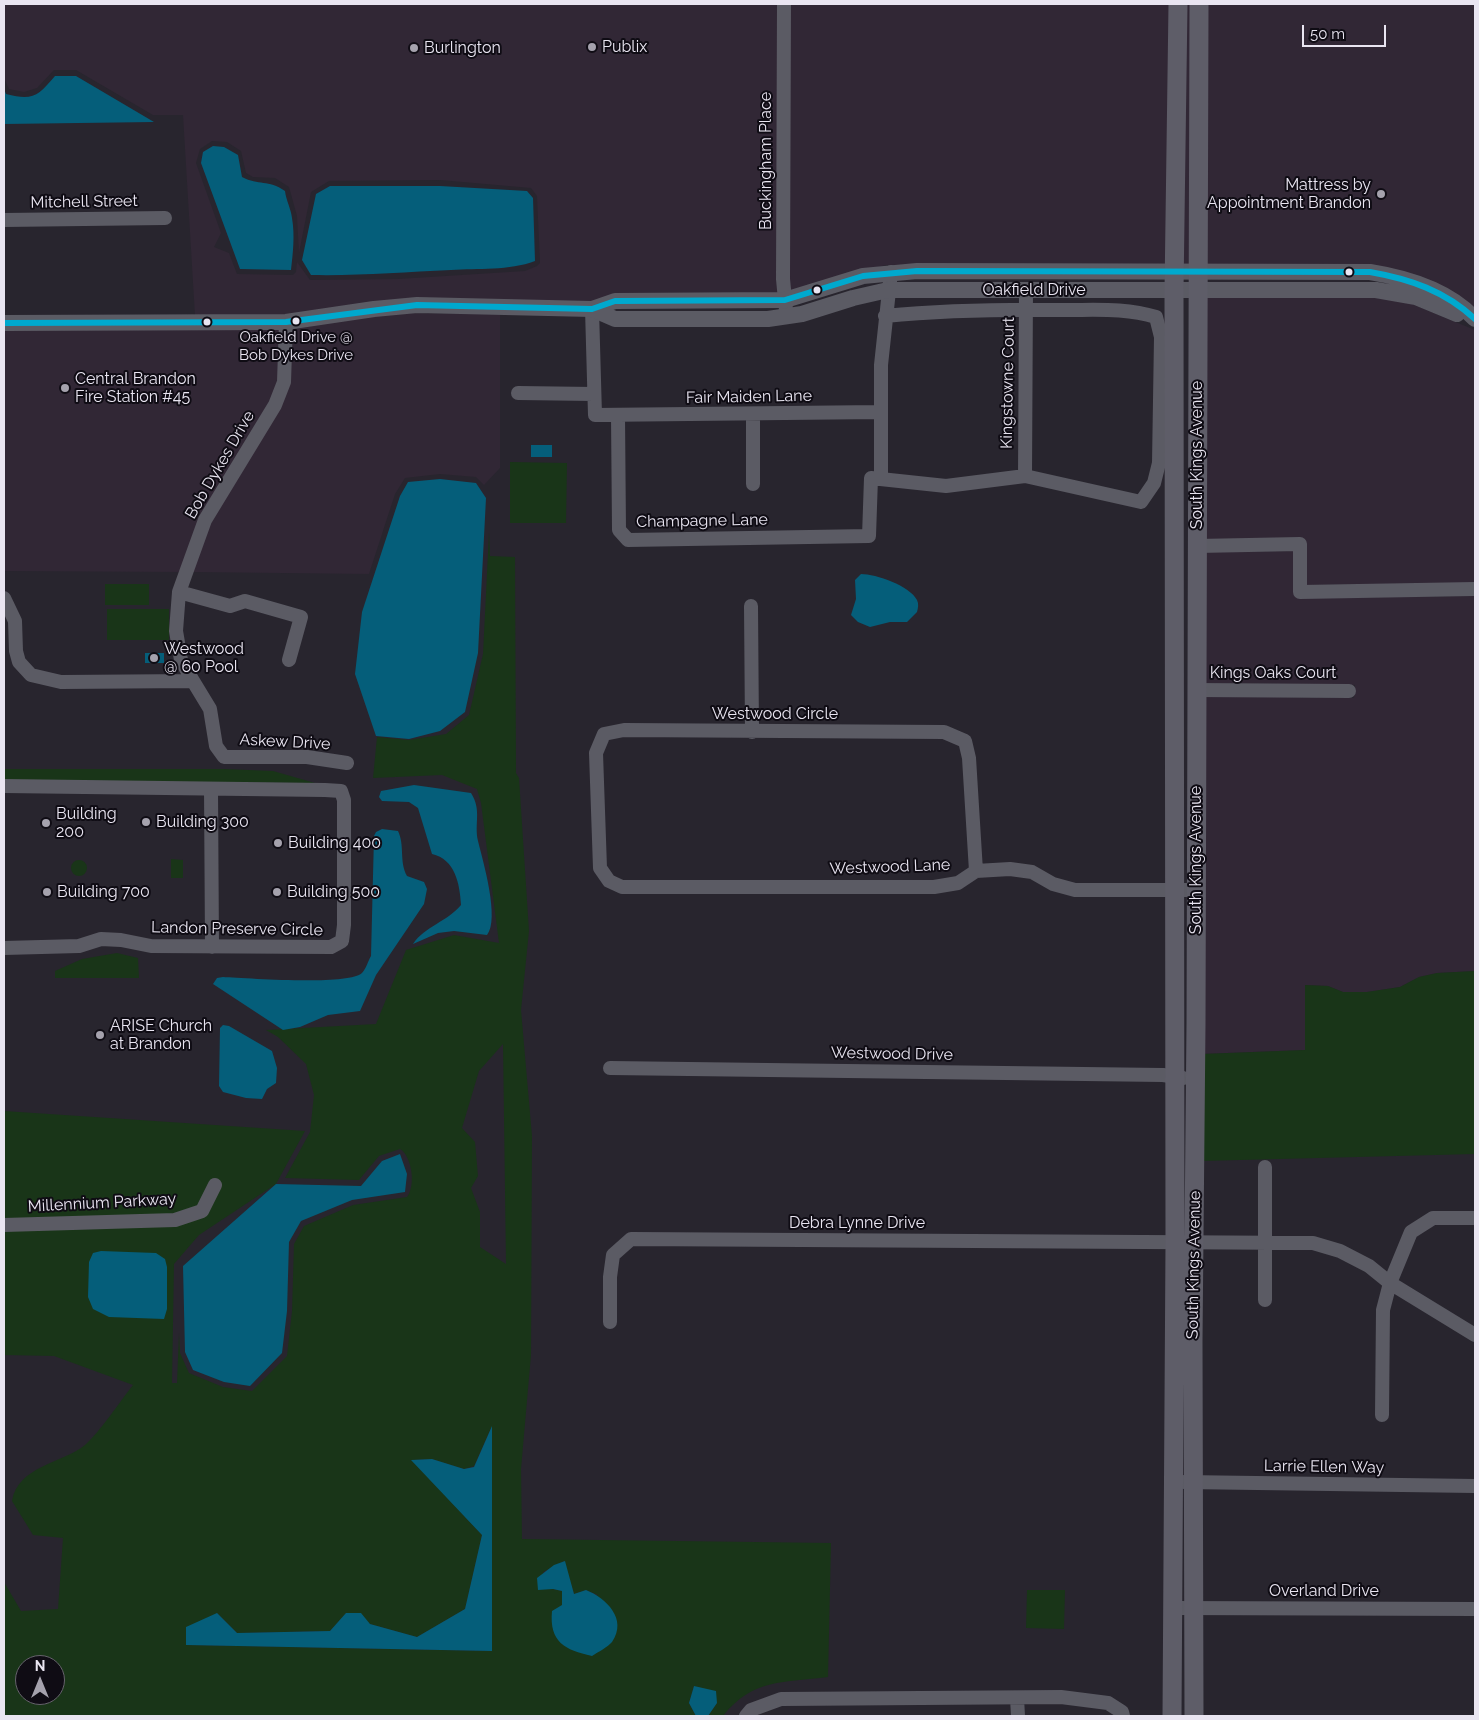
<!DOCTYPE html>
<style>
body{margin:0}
#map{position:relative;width:1479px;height:1720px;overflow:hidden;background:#28252e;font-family:Raleway,sans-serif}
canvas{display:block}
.frame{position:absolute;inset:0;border:5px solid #e9e5f1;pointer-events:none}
.north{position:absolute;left:15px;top:1655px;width:50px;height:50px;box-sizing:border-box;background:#0f0c14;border:1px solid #66636c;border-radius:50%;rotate:0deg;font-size:14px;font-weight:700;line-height:20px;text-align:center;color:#e9e5f1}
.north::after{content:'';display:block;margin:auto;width:18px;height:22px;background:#a5a2ad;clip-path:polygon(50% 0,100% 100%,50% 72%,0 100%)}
.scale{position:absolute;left:1302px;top:25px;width:84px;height:22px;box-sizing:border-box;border:2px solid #e9e5f1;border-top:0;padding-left:6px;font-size:15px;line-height:18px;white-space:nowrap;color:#e9e5f1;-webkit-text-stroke:4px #0f0c14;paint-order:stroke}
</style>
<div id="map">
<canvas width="1479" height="1720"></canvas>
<div class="frame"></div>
<div class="north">N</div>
<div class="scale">50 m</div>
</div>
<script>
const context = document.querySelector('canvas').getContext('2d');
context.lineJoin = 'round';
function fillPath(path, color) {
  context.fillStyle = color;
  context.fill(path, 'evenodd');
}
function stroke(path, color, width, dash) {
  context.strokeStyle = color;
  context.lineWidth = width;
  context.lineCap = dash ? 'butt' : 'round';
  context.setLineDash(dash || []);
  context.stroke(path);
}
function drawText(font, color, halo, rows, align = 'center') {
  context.font = font + ' Raleway,sans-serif';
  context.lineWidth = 4;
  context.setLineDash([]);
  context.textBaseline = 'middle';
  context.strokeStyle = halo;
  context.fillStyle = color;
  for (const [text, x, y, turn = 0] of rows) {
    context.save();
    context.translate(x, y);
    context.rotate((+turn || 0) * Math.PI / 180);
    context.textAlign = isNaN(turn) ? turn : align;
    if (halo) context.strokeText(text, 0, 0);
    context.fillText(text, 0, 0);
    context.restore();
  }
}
fillPath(new Path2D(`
 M 4,4 L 779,4 L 778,294 L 286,315 L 195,316 L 183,115 L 153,115 L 76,70 L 54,70 L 37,88 L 24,92 L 9,89 L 4,78 ZM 212,141 L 227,142 L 241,151 L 246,173 L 253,177 L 275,178 L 289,187 L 297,216 L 299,253 L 311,192 L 329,181 L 440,180 L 531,188 L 537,196 L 540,263 L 537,266 L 525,271 L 398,279 L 310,280 L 297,262 L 296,272 L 293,275 L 237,274 L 229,253 L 214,247 L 221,233 L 196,163 L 200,149 Z
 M 790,4 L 1172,4 L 1169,264 L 886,265 L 790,292 Z
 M 1183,4 L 1193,4 L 1192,264 L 1180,264 Z
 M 1204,4 L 1475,4 L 1475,310 L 1432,283 L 1204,264 Z
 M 1204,297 L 1376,297 L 1402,300 L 1475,330 L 1475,583 L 1306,585 L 1306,545 L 1202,539 Z
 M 395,313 L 500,314 L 500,468 L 484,485 L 476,477 L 440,474 L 405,478 L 395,494 L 369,574 L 192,572 L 210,523 L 280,408 L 290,383 L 292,328 Z
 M 280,328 L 279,380 L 270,402 L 180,572 L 4,571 L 4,329 Z
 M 1294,551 L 1300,598 L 1475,596 L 1475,971 L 1437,973 L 1419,977 L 1400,987 L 1367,992 L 1343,992 L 1328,986 L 1305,985 L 1305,1050 L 1202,1054 L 1202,696 L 1354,698 L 1355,685 L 1202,683 L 1203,552 Z`), '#312735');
fillPath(new Path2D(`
 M 510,462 L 567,463 L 566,523 L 510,523 Z
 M 489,533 L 490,556 L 515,557 L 516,773 L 519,778 L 529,931 L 521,1010 L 532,1136 L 531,1355 L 521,1469 L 522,1539 L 831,1543 L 828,1677 C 784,1683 753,1678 723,1716 L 708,1716 L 717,1703 L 694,1686 L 689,1703 L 696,1716 L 4,1716 L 4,1582 L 21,1611 L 58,1609 L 63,1538 L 33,1535 L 12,1501 C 18,1466 61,1464 85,1445 C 99,1433 121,1400 133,1385 L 54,1356 L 4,1355 L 4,1111 L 305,1131 L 276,1184 L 199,1235 L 174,1264 L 172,1383 L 177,1383 L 179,1333 L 180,1353 L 189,1373 L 223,1387 L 252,1391 L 287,1356 L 292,1311 L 294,1244 L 304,1226 L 353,1205 L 407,1197 C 416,1186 412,1156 400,1149 L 379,1156 L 359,1180 L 285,1178 L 310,1132 L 314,1095 L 306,1064 L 278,1037 L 266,1030 L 376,1024 L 406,950 L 454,935 L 499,943 L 481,803 L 477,789 L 442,775 L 373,778 L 377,737 L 409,740 L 446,734 L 469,715 L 483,654 ZM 503,1044 L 506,1264 L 480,1247 L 480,1212 L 471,1188 L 478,1176 L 475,1142 L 462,1128 L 479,1071 ZM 491,1428 L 491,1651 L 186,1645 L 217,1613 L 237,1633 L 330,1631 L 346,1613 L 370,1624 L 417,1637 L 465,1609 L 482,1535 L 412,1460 L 432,1459 L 464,1469 L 474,1466 ZM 564,1561 L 574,1594 L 586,1590 L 598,1595 L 562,1605 L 562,1591 L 553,1589 L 543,1572 ZM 25,1665 L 55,1665 L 55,1695 L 25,1695 Z
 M 105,584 L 149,584 L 149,605 L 105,605 Z
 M 107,609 L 169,609 L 169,640 L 107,640 Z
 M 4,769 L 224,769 L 273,771 L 315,783 L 4,781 Z
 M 171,859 L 183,860 L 183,878 L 171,878 Z
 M71 868a8 8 0 1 1 16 0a8 8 0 1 1-16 0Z
 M 117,953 L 138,958 L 139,978 L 55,978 L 55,971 L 82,959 Z
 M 1475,971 L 1475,1154 L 1201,1161 L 1202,1054 L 1305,1050 L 1305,985 L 1328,986 L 1343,992 L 1367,992 L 1400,987 L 1419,977 L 1437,973 Z
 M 1027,1590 L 1065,1590 L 1064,1629 L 1026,1628 Z`), '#193518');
fillPath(new Path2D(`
 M 55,76 L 76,76 L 154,122 L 4,124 L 4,89 L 6,94 C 33,101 38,96 55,76 Z
 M 213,146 L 224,147 L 238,155 L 242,177 C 259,186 268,179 285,191 C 286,200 291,209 292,218 C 295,235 293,253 291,270 L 240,269 L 201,163 L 203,152 Z
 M 330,186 L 440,186 L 527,191 L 533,198 L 535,261 C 509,271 478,268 451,270 C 404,272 358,276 311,275 L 302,260 L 316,194 Z
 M 531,445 L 552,445 L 552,457 L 531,457 Z
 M 440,479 L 476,483 L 486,498 L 478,653 L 465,712 L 440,731 L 409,739 L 376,736 L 355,674 L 362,612 L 400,496 L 408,482 Z
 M 861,574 C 876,574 910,586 917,600 C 919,604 918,608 917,612 L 907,622 L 890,622 L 870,627 L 858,622 L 851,615 L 856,599 L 855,580 Z
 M 145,653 L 164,653 L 164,663 L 145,663 Z
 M 414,785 L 471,793 C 482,810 474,823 478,841 C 483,861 500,919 487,935 L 454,931 L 438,933 L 413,944 C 425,926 447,922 461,905 C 460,884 455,859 432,854 L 418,808 L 409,802 L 382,801 L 379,797 L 381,791 Z
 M 382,829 L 398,831 C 405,845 399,862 407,876 L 424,882 L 427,889 L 424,904 L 376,975 L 360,1011 L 328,1015 L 300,1027 L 283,1030 L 213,984 L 217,978 L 223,977 C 246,978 348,986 362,973 C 366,969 368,961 371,956 L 374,836 L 376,832 Z
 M 223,1025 L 229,1026 L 272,1051 L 277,1068 L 276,1083 L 267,1089 L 262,1099 L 246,1098 L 223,1092 L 219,1086 L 220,1028 Z
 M 400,1154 L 407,1174 L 405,1192 L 352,1200 L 301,1221 L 289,1242 L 287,1311 L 282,1353 L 250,1386 L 224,1382 L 193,1370 L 185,1352 L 183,1266 L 276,1184 L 361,1186 L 382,1161 Z
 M 101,1251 L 156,1253 L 165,1259 L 167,1267 L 167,1309 L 164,1319 L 109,1317 L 93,1309 L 88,1297 L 89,1262 L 93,1253 Z
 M 492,1426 L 492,1651 L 186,1645 L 186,1627 L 217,1613 L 237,1633 L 330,1631 L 346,1613 L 361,1613 L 370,1624 L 417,1637 L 465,1609 L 482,1535 L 411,1460 L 432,1459 L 464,1469 L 474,1467 Z
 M 565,1561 L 574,1594 L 586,1590 C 606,1598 628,1619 612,1642 C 608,1647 598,1652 592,1656 C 565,1650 549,1642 552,1611 L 562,1605 L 562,1591 L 553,1589 L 538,1590 L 537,1578 L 554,1565 Z
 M 694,1686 L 716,1691 L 717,1703 L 708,1716 L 696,1716 L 689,1703 Z`), '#055e7a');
stroke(new Path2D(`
 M 784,4 L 783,279 L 786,310
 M 4,220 L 165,218
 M 592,309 L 595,415 L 880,412
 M 518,393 L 594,394
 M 753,415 L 753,484
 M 618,416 L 619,530 L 628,540 L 869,536 L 871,478 L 946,486 L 1025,476 L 1141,502 L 1154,483 L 1159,463 L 1161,337 L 1156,317 C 1127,308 1098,310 1068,310 C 1007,309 946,310 885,316
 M 1025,476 L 1026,290
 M 881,479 L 881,365 L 891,272
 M 1197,546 L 1300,544 L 1300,592 L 1475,589
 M 179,592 L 230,606 L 245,601 L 301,617 L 289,660
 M 4,598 L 15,621 L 16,651 L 19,662 L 31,675 L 61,682 L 193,681 L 210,709 L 216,746 L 224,757 L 307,757 L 347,763
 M 751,606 L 752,732
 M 193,681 L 181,660 L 176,631 L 179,592 L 205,520 L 275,405 L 284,382 L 286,322
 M 1196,690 L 1349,691
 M 4,786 L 325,790 L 341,791 L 344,800 L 344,925 L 342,941 L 331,947 L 151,946 L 121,940 L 101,939 L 79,946 L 4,948
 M 211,789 L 212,947
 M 976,871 L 969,758 L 965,741 L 944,732 L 624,730 L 604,734 L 596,753 L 600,868 L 609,881 L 622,887 L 934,887 L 958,883 L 976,871 L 1010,869 L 1032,872 L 1053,884 L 1075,890 L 1196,890
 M 610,1068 L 1163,1075 L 1183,1078
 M 1265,1167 L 1265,1300
 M 4,1225 L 175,1220 L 202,1211 L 215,1185
 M 610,1322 L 610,1277 L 613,1255 L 631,1239 L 1313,1243 L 1340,1251 L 1369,1266 L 1390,1283 L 1475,1335
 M 1382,1415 L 1383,1310 L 1390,1283 L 1411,1232 L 1433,1218 L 1475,1218
 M 1184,1482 L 1475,1486
 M 1172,1608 L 1475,1609
 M 1017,1698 L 1018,1716
 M 746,1716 L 751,1710 L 781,1699 L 1061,1697 L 1108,1703 L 1122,1712 L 1123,1716`), '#5b5b64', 14);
stroke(new Path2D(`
 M 592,309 L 615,319 L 768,319 L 802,314 L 853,298 L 888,290 L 1376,290 L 1416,297 L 1457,314
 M 4,323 L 286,322 L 374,309 L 417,305 L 592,309 L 615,301 L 785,300 L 863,276 L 917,271 L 1370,272 C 1408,278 1449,291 1475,319`), '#5b5b64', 16);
stroke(new Path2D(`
 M 1172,1716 L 1175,1243 L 1174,291 L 1178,4
 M 1194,1716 L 1193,1341 L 1196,1024 L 1199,4`), '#5e5d68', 19);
stroke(new Path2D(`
 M 4,323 L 286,322 L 417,305 L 592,309 L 615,301 L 785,300 L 863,276 L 917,271 L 1370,272 C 1410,279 1445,291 1475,319`), '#00a9ce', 6);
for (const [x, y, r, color] of [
 [592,47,5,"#a5a2ad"],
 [414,48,5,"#a5a2ad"],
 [1381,194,5,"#a5a2ad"],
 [1349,272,4.5,"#e9e5f1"],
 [817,290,4.5,"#e9e5f1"],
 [296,321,4.5,"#e9e5f1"],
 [207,322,4.5,"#e9e5f1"],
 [65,388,5,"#a5a2ad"],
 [154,658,5,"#a5a2ad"],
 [146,822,5,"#a5a2ad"],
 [46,823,5,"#a5a2ad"],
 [278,843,5,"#a5a2ad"],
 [47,892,5,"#a5a2ad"],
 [277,892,5,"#a5a2ad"],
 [100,1035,5,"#a5a2ad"]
]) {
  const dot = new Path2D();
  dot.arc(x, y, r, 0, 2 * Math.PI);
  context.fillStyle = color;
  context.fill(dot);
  stroke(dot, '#0f0c14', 2);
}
drawText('15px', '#e9e5f1', '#0f0c14', [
 ["Oakfield Drive @",296,337],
 ["Bob Dykes Drive",296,355]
]);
drawText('16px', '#e9e5f1', '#0f0c14', [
 ["Publix",602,47],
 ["Burlington",424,48],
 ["Mattress by",1371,185,"right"],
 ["Appointment Brandon",1371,203,"right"],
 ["Central Brandon",75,379],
 ["Fire Station #45",75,397],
 ["Westwood",164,649],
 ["@ 60 Pool",164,667],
 ["Building",56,814],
 ["200",56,832],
 ["Building 300",156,822],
 ["Building 400",288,843],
 ["Building 700",57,892],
 ["Building 500",287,892],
 ["ARISE Church",110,1026],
 ["at Brandon",110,1044]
], 'left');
drawText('16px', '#e9e5f1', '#0f0c14', [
 ["Buckingham Place",766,161,-90],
 ["Mitchell Street",84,202,-1],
 ["Oakfield Drive",1034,290],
 ["Kingstowne Court",1008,383,-89],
 ["Fair Maiden Lane",749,397,-1],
 ["South Kings Avenue",1197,455,-90],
 ["Bob Dykes Drive",220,465,-60],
 ["Champagne Lane",702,521,-1],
 ["Kings Oaks Court",1273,673],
 ["Westwood Circle",775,714],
 ["Askew Drive",285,742,3],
 ["South Kings Avenue",1196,860,-90],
 ["Westwood Lane",890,867,-2],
 ["Landon Preserve Circle",237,929,1],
 ["Westwood Drive",892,1054,1],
 ["Millennium Parkway",102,1203,-3],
 ["Debra Lynne Drive",857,1223],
 ["South Kings Avenue",1194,1265,-89],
 ["Larrie Ellen Way",1324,1467,1],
 ["Overland Drive",1324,1591]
]);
</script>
